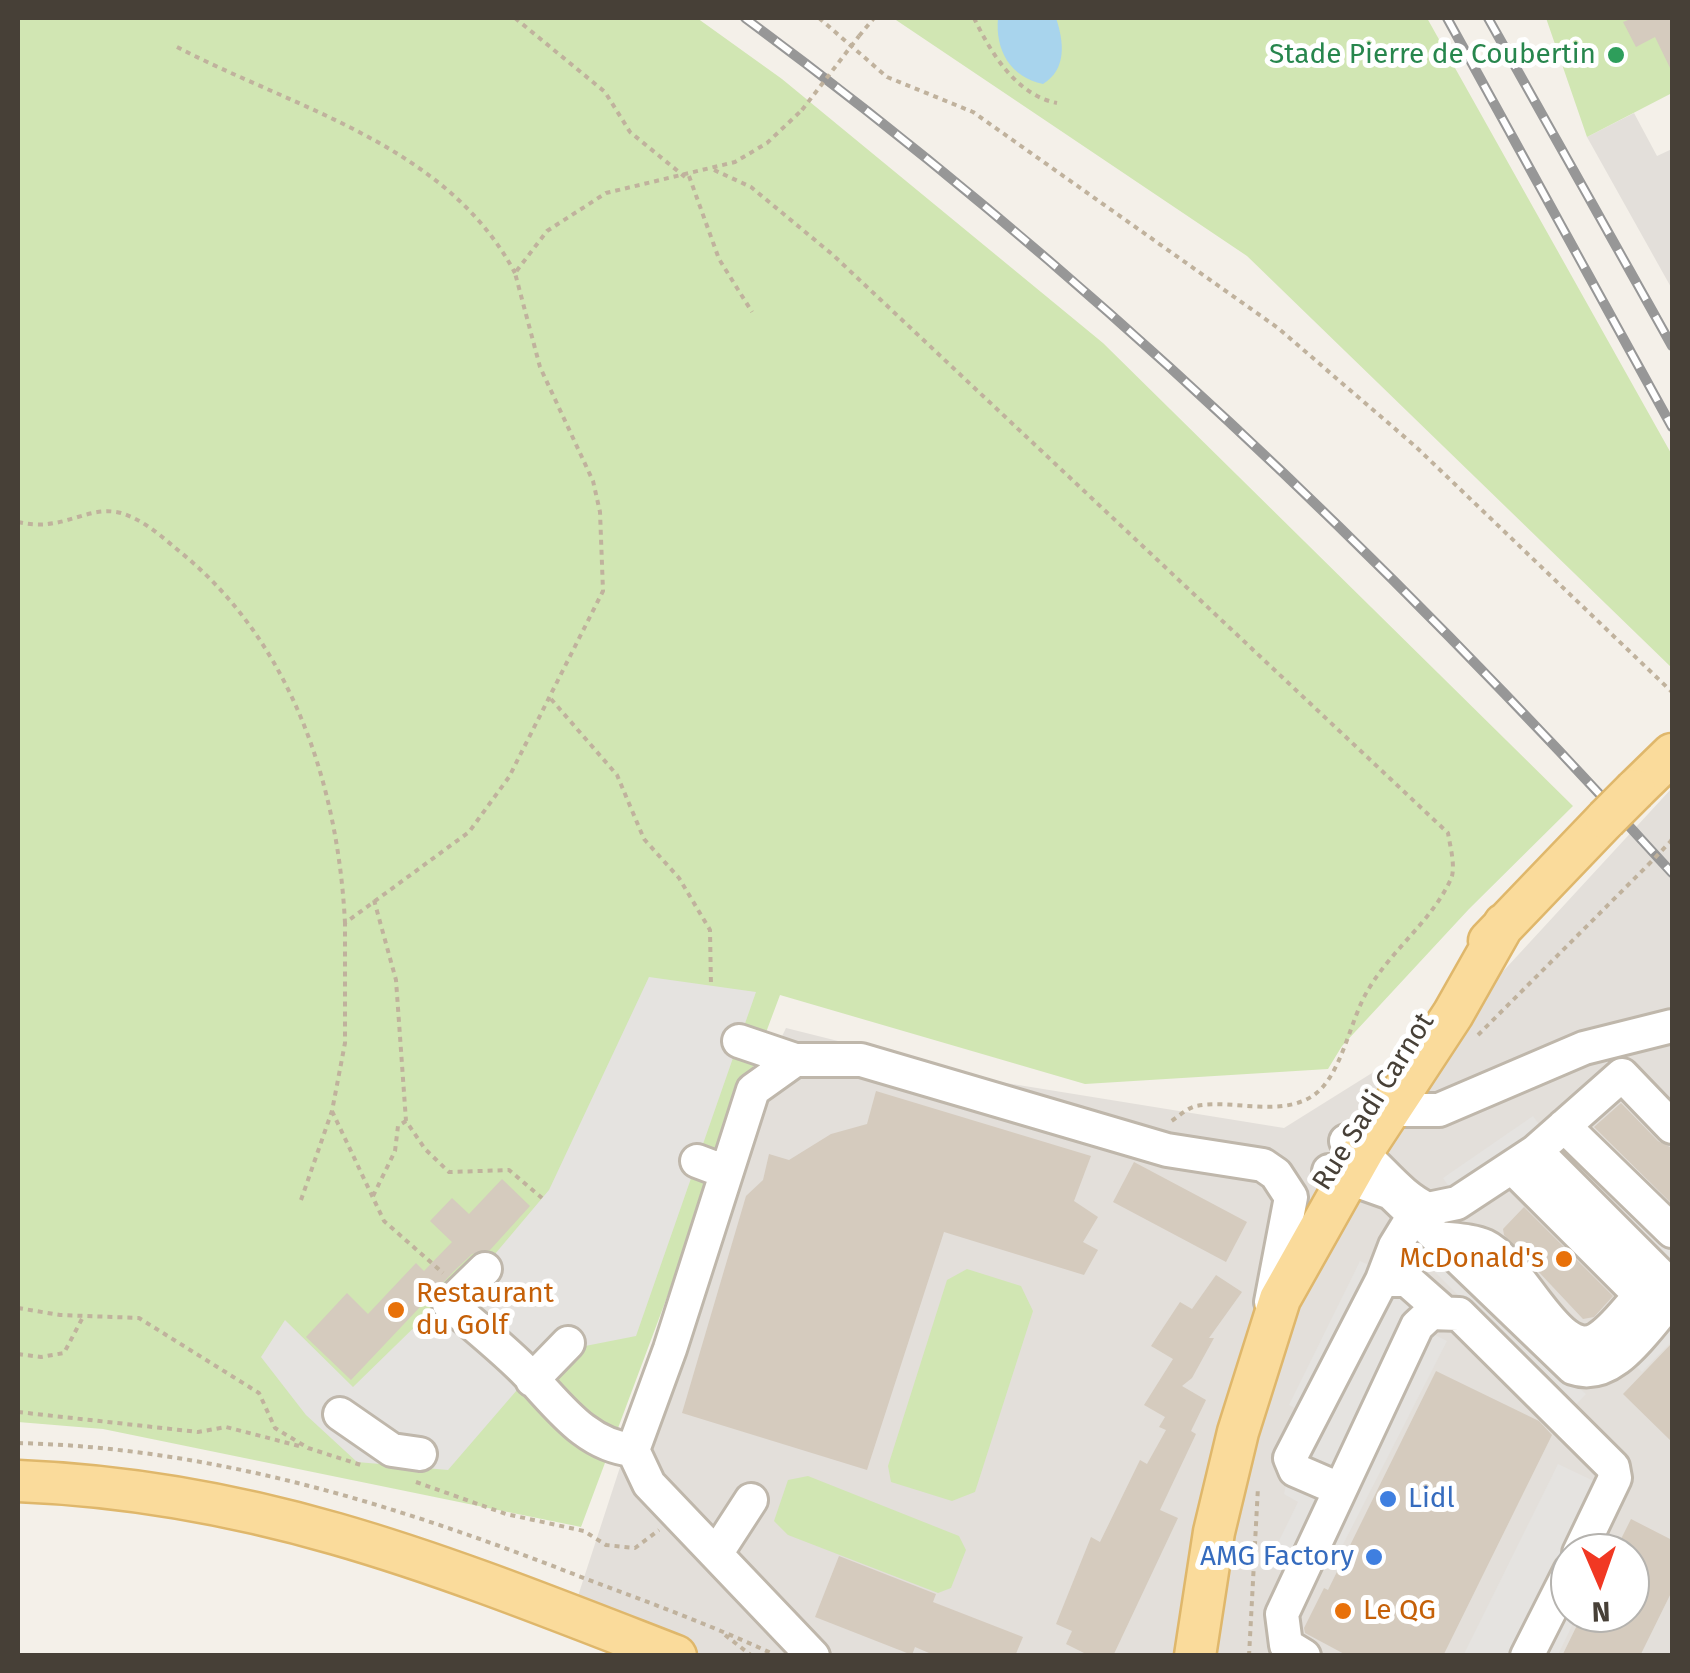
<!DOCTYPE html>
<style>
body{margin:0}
#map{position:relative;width:1690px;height:1673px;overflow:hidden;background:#f4f0e9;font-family:"Fira Sans",sans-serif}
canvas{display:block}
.frame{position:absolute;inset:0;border:20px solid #474037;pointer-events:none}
.north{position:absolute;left:1550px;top:1533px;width:100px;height:100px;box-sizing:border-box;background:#fff;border:2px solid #b5b3af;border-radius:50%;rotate:178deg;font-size:28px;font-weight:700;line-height:40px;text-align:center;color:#474037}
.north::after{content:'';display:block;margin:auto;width:35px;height:45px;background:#f13823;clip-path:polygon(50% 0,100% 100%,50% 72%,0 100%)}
</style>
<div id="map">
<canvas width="1690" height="1673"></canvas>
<div class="frame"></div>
<div class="north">N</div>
</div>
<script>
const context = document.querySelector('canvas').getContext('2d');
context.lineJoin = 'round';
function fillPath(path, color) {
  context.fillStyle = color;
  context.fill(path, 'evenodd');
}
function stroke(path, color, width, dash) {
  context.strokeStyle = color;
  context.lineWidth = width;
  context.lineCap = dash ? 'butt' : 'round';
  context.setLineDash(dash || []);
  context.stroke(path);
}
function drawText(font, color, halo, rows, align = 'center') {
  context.font = font + ' "Fira Sans",sans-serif';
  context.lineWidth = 10;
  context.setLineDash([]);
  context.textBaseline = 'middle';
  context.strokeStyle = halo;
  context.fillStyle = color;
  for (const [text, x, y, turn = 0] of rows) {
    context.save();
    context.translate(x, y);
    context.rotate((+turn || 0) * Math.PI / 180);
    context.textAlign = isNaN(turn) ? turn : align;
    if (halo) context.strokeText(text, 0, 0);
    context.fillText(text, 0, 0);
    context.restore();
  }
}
fillPath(new Path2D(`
 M 1634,113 L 1657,156 L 1672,149 L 1672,289 L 1587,137 Z
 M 1672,788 L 1672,1655 L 685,1655 L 577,1599 L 716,1173 L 786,1028 L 1006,1083 L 1284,1128 L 1460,1018 ZM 1570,1553 L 1630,1553 L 1630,1613 L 1570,1613 Z`), '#e3dfda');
fillPath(new Path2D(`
 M 18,18 L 697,18 L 782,79 L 1103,343 L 1573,806 L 1469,909 L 1342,1046 L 1328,1069 L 1085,1084 L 780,995 L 581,1527 L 103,1429 L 18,1422 Z
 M 893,18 L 1427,18 L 1672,455 L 1672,668 L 1247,256 Z
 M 1546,18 L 1672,18 L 1672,93 L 1587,137 Z
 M 967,1269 L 1021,1286 L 1033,1311 L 975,1492 L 952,1501 L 891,1482 L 888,1466 L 947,1280 Z
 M 808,1476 L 959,1536 L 966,1550 L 951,1588 L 938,1593 L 788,1535 L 774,1521 L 788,1480 Z`), '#d1e6b3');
fillPath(new Path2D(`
 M 649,977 L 756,992 L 636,1336 L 575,1348 L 517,1390 L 448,1470 L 357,1462 L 306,1415 L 261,1357 L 285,1320 L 353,1387 L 436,1306 L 484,1267 L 549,1190 Z
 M 1533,1116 L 1543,1130 L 1453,1193 L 1443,1178 Z
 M 1572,1151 L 1672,1248 L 1672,1274 L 1559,1164 Z
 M 1430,1245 L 1586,1394 L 1572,1409 L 1419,1256 Z
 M 1360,1261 L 1375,1268 L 1415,1303 L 1417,1326 L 1447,1341 L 1330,1570 L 1277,1545 L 1298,1502 L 1284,1494 L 1301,1411 L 1289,1405 Z
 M 1672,1313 L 1672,1341 L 1642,1372 L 1628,1358 Z
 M 1558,1464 L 1600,1484 L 1574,1538 L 1603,1553 L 1570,1553 L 1570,1613 L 1578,1613 L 1558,1655 L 1463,1656 Z`), '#e5e3e0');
fillPath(new Path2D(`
 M 998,18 L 1056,18 C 1064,42 1067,69 1043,84 C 1010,77 995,50 998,18 Z`), '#a8d4ed');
fillPath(new Path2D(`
 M 1633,18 L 1672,18 L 1672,72 L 1655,37 L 1636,47 L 1623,22 Z
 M 876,1091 L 1091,1156 L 1074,1201 L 1098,1217 L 1083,1242 L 1098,1250 L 1084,1275 L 944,1232 L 867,1470 L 682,1413 L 746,1196 L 763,1180 L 769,1154 L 789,1160 L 831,1134 L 867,1124 Z
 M 1621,1103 L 1658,1141 L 1672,1148 L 1672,1204 L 1594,1127 Z
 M 1134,1162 L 1247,1222 L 1226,1262 L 1113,1202 Z
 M 502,1179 L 530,1206 L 490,1250 L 472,1254 L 454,1271 L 351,1380 L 306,1337 L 347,1293 L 368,1314 L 416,1263 L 424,1271 L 452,1242 L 430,1221 L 452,1198 L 469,1214 Z
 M 1524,1207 L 1613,1296 L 1594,1317 L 1583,1319 L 1504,1235 L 1503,1229 Z
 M 1216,1275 L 1242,1292 L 1209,1338 L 1214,1338 L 1192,1378 L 1182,1386 L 1206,1400 L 1191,1431 L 1196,1434 L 1160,1510 L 1178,1518 L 1113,1656 L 1090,1656 L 1066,1644 L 1072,1631 L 1056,1624 L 1091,1537 L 1100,1542 L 1140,1460 L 1147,1464 L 1166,1430 L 1159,1427 L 1165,1417 L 1144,1405 L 1173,1359 L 1151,1346 L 1180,1302 L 1192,1309 Z
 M 1672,1343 L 1672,1442 L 1623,1394 Z
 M 1436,1371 L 1539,1421 L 1552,1435 L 1443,1656 L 1348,1656 L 1305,1633 L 1304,1628 L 1324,1588 L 1328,1590 Z
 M 1631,1519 L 1672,1540 L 1672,1591 L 1640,1656 L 1562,1656 L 1583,1613 L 1630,1613 L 1630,1553 L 1614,1553 Z
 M 839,1556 L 936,1594 L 933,1602 L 1023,1637 L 1015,1656 L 936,1656 L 915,1647 L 912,1655 L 815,1617 Z`), '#d5cbbe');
const minor = new Path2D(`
 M 739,1041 L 795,1060
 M 1394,1100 L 1404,1110 L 1439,1110 L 1584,1048 L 1672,1026
 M 1564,1126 L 1672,1231
 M 1536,1151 L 1622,1075 L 1672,1127
 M 697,1161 L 726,1172
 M 1329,1171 L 1391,1193 L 1573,1368 C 1613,1382 1644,1330 1668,1304 L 1662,1277 L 1536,1151 L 1457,1203 L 1428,1209 C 1396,1195 1376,1160 1346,1141
 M 1439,1238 C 1454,1240 1472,1240 1485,1246 C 1521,1263 1558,1362 1597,1339 C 1612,1330 1625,1312 1636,1300 L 1635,1290 L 1512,1167
 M 485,1269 L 449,1304 C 473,1324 497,1344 519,1365 C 554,1398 581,1445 633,1450
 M 1382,1280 L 1395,1246 L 1414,1215
 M 532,1380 L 568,1343
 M 340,1414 L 392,1450 L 420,1454
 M 1339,1489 L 1295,1470 L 1290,1458 L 1382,1280 L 1407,1280 L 1441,1310
 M 716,1554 L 751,1500
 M 813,1656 L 649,1484 L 633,1450 L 670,1349 L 753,1090 L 795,1060 L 861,1060 L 1167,1150 L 1263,1165 L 1276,1174 L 1291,1197 L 1271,1302
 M 1304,1656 L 1286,1645 L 1282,1614 L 1417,1326 L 1431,1313 L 1459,1314 L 1613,1467 L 1615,1478 L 1579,1553
 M 1527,1656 L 1570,1571`);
const major = new Path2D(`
 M 1635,790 L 1672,754
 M 1489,941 L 1606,819
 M 18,1481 C 265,1491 449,1568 676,1656
 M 1195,1656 L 1214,1532 L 1238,1432 L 1280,1299 L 1365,1148 L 1453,1014 L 1504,924`);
stroke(minor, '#bfb7ab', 38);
stroke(major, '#dfb76b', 45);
stroke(new Path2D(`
 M 515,18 L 605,92 L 630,132 L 685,177
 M 819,18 L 887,77 L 973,112 L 1278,328 L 1415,446 L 1672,692
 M 974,18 C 991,53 1016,95 1057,103
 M 859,36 L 874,18
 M 177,47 C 296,109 447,145 515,273
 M 714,170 L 751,187 L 833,255 L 1448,833 C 1450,846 1456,867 1451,879 C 1431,922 1392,949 1368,990 C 1349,1021 1342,1078 1311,1097 C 1277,1117 1233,1099 1196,1106 C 1187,1108 1178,1117 1170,1122
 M 689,176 L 719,259 L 752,312
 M 18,522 C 63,533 87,504 121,513 C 144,520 162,537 179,551 C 291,641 338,784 345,923
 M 551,699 L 617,775 L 644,839 L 679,878 L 710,930 L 711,986
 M 1671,841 L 1672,839
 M 374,900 L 396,980 L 406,1121 L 425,1149 L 449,1172 L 509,1170 L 542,1198
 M 1478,1035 L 1648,865
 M 332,1111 L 384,1221 L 443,1273
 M 373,1196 L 395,1151 L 398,1126 L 406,1121
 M 301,1200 L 332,1111 L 345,1043 L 345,923 L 469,832 L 509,777 L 603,591 L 600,512 L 593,481 L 540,367 L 515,273 L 547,231 L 606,193 L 735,162 L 767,143 L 802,110
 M 18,1308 L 60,1315 L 139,1318 L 259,1393 L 275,1428 L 308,1448 L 364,1466
 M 18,1354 L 41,1357 L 64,1353 L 84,1315
 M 18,1412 L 198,1432 L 226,1427 L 303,1447
 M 18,1443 C 215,1448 394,1504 576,1575 C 642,1600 709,1624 773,1654
 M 416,1482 L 506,1514 L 584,1531 L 606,1545 L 635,1548 L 659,1530
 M 725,1635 L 752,1656
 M 1249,1656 L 1258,1487`), '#c0b29d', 4, [5, 5]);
stroke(minor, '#fff', 32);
stroke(major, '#fadb9b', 40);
const rail = new Path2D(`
 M 745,18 C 1084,268 1389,561 1672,873
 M 1447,18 L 1672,427
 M 1488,18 L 1672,346`);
stroke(rail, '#979797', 10);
stroke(rail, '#fff', 6, [19]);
const majorBridge = new Path2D(`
 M 1606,819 L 1635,790`);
stroke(majorBridge, '#dfb76b', 45, []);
stroke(new Path2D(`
 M 802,110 L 859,36
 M 1648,865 L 1671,841`), '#c0b29d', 4, [5, 5]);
stroke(majorBridge, '#fadb9b', 40);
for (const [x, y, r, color] of [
 [1616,55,10,"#2e9e5b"],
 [1564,1259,10,"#e8710a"],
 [396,1310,10,"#e8710a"],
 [1388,1499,10,"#3f7fe0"],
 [1374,1557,10,"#3f7fe0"],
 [1343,1611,10,"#e8710a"]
]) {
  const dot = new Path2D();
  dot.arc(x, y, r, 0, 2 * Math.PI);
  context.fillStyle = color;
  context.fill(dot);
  stroke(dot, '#fff', 4);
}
drawText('28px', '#27864d', '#fff', [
 ["Stade Pierre de Coubertin",1596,55]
], 'right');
drawText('28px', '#474037', '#fff', [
 ["Rue Sadi Carnot",1374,1102,-58]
]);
drawText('28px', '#c56008', '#fff', [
 ["McDonald's",1544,1259,"right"],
 ["Restaurant",416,1294],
 ["du Golf",416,1326],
 ["Le QG",1363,1611]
], 'left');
drawText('28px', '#366cbe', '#fff', [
 ["Lidl",1408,1499],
 ["AMG Factory",1354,1557,"right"]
], 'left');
</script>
